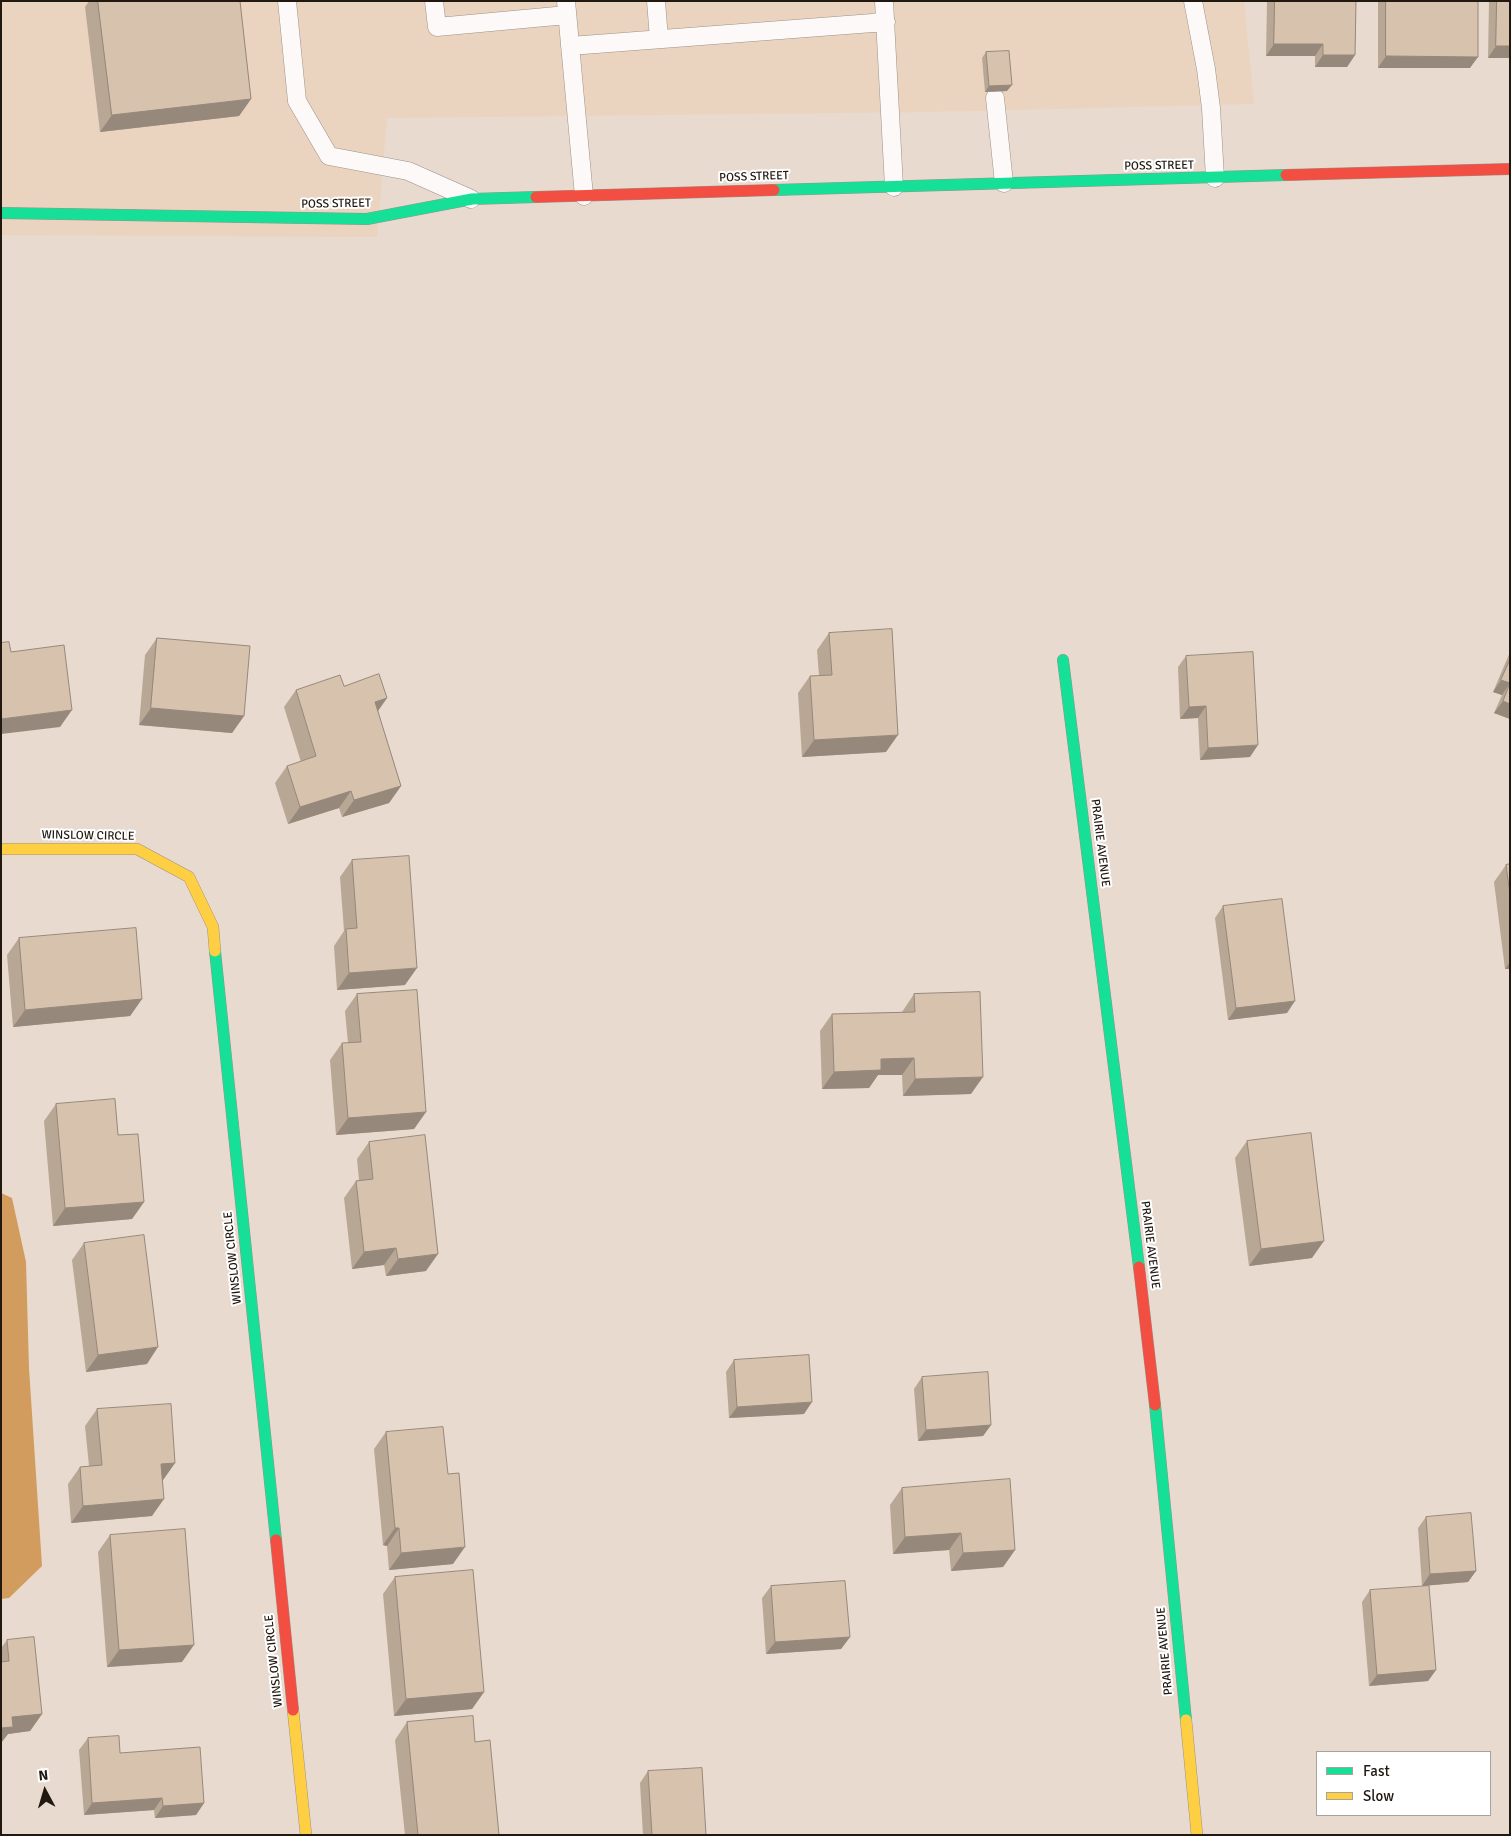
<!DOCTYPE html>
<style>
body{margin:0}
#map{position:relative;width:1511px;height:1836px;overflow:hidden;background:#e8dace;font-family:Signika,sans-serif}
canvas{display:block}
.frame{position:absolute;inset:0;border:2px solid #211810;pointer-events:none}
.legend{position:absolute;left:1316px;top:1751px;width:175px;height:65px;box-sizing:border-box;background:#fff;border:1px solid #a6a39f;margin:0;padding:6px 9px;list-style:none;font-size:15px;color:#211810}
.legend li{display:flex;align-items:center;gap:10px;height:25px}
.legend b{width:25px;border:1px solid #a6a39f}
.north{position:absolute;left:20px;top:1766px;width:50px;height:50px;-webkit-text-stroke:4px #fff;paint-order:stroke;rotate:354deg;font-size:14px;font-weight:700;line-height:20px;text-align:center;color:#211810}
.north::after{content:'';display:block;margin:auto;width:18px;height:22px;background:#211810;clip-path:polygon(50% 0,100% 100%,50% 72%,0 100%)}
</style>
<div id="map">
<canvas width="1511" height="1836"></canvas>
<div class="frame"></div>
<ul class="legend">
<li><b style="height:6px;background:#16e098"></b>Fast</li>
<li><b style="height:6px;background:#ffcf43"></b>Slow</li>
</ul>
<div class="north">N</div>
</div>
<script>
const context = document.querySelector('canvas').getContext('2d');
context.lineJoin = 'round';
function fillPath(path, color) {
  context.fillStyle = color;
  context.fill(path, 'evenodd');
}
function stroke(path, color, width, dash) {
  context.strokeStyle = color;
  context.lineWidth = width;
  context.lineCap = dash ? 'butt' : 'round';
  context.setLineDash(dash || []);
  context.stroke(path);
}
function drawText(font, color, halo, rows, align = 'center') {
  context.font = font + ' Signika,sans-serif';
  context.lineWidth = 4;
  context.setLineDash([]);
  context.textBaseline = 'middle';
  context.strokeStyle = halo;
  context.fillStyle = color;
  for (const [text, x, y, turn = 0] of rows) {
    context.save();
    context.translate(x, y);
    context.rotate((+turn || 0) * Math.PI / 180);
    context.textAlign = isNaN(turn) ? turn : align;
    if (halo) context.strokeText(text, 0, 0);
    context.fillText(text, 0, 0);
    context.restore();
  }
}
fillPath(new Path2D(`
 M 1,1 L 1244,1 L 1254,104 L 934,112 L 387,118 L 377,237 L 1,235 Z`), '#ebd4bf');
fillPath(new Path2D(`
 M 1,1193 L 12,1198 L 26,1262 L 29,1368 L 42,1566 L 9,1598 L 1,1599 Z`), '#d29c5e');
const lane = new Path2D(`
 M 287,1 L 297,101 L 329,156 L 408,171 L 471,199
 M 434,1 L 437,27 L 567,15
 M 566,1 L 584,196
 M 656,1 L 659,39
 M 884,1 L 894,187
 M 1193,1 L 1206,69 L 1211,108 L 1215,178
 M 570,46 L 886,22
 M 995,98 L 1004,183`);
const fast = new Path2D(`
 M 774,190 L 1286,175
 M 1,213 L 367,219 L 472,199 L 536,197
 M 1063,660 L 1139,1267
 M 215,951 L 276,1540
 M 1155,1405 L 1186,1720`);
const slow = new Path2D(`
 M 1,849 L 137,849 L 189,877 L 213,927 L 215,951
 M 293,1710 L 306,1835
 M 1186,1720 L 1197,1835`);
const jam = new Path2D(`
 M 1286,175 L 1510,169
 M 536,197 L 774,190
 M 1139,1267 L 1155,1405
 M 276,1540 L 293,1710`);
stroke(lane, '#9c9188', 19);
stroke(fast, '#9c9188', 12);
stroke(slow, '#9c9188', 12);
stroke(jam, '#9c9188', 12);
stroke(lane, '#fcf9f8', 18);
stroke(fast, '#16e098', 11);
stroke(slow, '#ffcf43', 11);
stroke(jam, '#f24e42', 11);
fillPath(new Path2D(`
 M 89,1 L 240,1 L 251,99 L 239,116 L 100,132 L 85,7 Z
 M 1267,1 L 1356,1 L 1355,55 L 1347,67 L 1315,67 L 1315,56 L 1266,56 Z
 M 1378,1 L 1478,1 L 1470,68 L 1378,68 Z
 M 1489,1 L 1510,1 L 1510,58 L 1488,58 Z
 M 986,52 L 1007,91 L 985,92 L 982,58 Z
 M 829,633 L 886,752 L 802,757 L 798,693 L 810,676 L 819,676 L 817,650 Z
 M 157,638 L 244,716 L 232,733 L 139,725 L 145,655 Z
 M 1510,652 L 1510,719 L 1494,713 L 1502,695 L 1493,692 Z
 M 1186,656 L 1250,757 L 1200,760 L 1198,718 L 1180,719 L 1178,667 Z
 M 344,686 L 387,698 L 378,711 L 401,786 L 389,803 L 342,817 L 339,808 L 288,824 L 275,783 L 287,766 L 301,762 L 284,707 L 296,690 Z
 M 352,860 L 405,985 L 337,990 L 334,946 L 344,931 L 340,877 Z
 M 1510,864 L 1510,969 L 1505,969 L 1494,882 L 1506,865 Z
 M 1223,906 L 1287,1013 L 1228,1020 L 1215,918 Z
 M 19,938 L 142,999 L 130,1016 L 13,1027 L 7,955 Z
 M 357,994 L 426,1112 L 414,1129 L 336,1135 L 330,1060 L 342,1043 L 348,1043 L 345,1011 Z
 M 914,994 L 971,1094 L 903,1096 L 902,1075 L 878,1075 L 869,1088 L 822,1089 L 820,1031 L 832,1014 L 902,1012 Z
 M 56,1104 L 118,1135 L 144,1202 L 132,1219 L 53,1226 L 44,1121 Z
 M 1247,1141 L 1312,1258 L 1249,1266 L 1235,1158 Z
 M 369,1142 L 426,1271 L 386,1276 L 384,1265 L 352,1269 L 344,1198 L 356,1181 L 359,1180 L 357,1159 Z
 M 84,1243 L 147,1364 L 86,1372 L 72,1260 Z
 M 734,1360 L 804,1414 L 729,1418 L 726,1372 Z
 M 922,1377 L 991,1425 L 983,1436 L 918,1441 L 914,1389 Z
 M 97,1409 L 175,1463 L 163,1480 L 162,1481 L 152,1516 L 71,1523 L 68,1484 L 80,1467 L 89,1466 L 85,1426 Z
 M 386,1432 L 453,1564 L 389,1570 L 387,1546 L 383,1545 L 374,1449 Z
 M 902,1488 L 1015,1550 L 1003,1567 L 951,1571 L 949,1550 L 893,1554 L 890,1505 Z
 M 1426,1517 L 1476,1571 L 1468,1582 L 1422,1586 L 1418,1528 Z
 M 110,1535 L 182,1662 L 107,1667 L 98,1552 Z
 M 395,1577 L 484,1692 L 472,1709 L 394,1716 L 383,1594 Z
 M 771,1586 L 850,1637 L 841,1649 L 766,1654 L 762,1598 Z
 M 1370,1590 L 1436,1670 L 1428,1681 L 1369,1686 L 1362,1602 Z
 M 7,1640 L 42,1714 L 30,1731 L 8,1734 L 1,1743 L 1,1648 Z
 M 407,1722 L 499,1835 L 405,1835 L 395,1740 Z
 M 88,1738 L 120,1753 L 204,1803 L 196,1815 L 155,1818 L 154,1810 L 84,1815 L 79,1750 Z
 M 648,1771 L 706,1835 L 643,1835 L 640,1783 Z`), '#b9a796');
fillPath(new Path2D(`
 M 1274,44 L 1323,44 L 1315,56 L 1266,56 Z
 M 1496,46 L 1510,46 L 1510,58 L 1488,58 Z
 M 1323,55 L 1355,55 L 1347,67 L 1315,67 Z
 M 1386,56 L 1478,57 L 1470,68 L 1378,68 Z
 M 1012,85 L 1007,91 L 985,92 L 989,86 Z
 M 251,99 L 239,116 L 100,132 L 112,115 Z
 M 1501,680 L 1510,683 L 1502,695 L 1493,692 Z
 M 387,698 L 375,715 L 375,702 Z
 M 1503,701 L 1510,704 L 1510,719 L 1494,713 Z
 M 1206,706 L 1198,718 L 1180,719 L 1189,707 Z
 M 151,708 L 244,716 L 232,733 L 139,725 Z
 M 72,710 L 60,727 L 1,734 L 1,719 Z
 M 898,735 L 886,752 L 802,757 L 814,740 Z
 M 1258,745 L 1250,757 L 1200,760 L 1208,748 Z
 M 401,786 L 389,803 L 342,817 L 354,800 Z
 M 351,791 L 339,808 L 288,824 L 300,807 Z
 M 1510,962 L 1510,969 L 1505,969 Z
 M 417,968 L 405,985 L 337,990 L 349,973 Z
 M 142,999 L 130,1016 L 13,1027 L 25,1010 Z
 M 1295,1001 L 1287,1013 L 1228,1020 L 1236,1008 Z
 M 914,1058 L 902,1075 L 878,1075 L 869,1088 L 822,1089 L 834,1072 L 881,1059 Z
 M 983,1077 L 971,1094 L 903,1096 L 915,1079 Z
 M 426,1112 L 414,1129 L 336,1135 L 348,1118 Z
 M 144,1202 L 132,1219 L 53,1226 L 65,1208 Z
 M 1324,1241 L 1312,1258 L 1249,1266 L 1261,1249 Z
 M 396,1248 L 384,1265 L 352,1269 L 364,1252 Z
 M 438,1254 L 426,1271 L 386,1276 L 398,1259 Z
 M 158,1347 L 147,1364 L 86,1372 L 98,1355 Z
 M 812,1402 L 804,1414 L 729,1418 L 737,1407 Z
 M 991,1425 L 983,1436 L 918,1441 L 926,1430 Z
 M 175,1463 L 163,1480 L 149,1481 L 161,1464 Z
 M 164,1499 L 152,1516 L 71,1523 L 83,1506 Z
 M 395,1528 L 399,1528 L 387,1546 L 383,1545 Z
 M 961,1533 L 949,1550 L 893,1554 L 905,1537 Z
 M 465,1547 L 453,1564 L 389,1570 L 401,1553 Z
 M 1015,1550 L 1003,1567 L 951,1571 L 963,1553 Z
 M 1476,1571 L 1468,1582 L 1422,1586 L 1430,1574 Z
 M 850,1637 L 841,1649 L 766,1654 L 775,1642 Z
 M 194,1645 L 182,1662 L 107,1667 L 119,1650 Z
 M 1436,1670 L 1428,1681 L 1369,1686 L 1377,1675 Z
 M 484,1692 L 472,1709 L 394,1716 L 406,1699 Z
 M 42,1714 L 30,1731 L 8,1734 L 1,1743 L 1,1728 L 12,1717 Z
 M 162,1798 L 154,1810 L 84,1815 L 92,1803 Z
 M 204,1803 L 196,1815 L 155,1818 L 163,1806 Z`), '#96887a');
const building = new Path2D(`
 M 98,1 L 240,1 L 251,99 L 112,115 Z
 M 1275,1 L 1356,1 L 1355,55 L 1323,55 L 1323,44 L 1274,44 Z
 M 1386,1 L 1478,1 L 1478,57 L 1386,56 Z
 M 1497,1 L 1510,1 L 1510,46 L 1496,46 Z
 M 1009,51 L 1012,85 L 989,86 L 986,52 Z
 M 892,629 L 898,735 L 814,740 L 810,676 L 832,675 L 829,633 Z
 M 157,638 L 250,646 L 244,716 L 151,708 Z
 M 9,642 L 11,652 L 64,645 L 72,710 L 1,719 L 1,643 Z
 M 1253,652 L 1258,745 L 1208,748 L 1206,706 L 1189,707 L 1186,656 Z
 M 1510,660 L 1510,704 L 1503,701 L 1510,683 L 1501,680 Z
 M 379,674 L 387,698 L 375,702 L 401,786 L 354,800 L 351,791 L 300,807 L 287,766 L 316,756 L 296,690 L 340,675 L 344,686 Z
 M 409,856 L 417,968 L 349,973 L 346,929 L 357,928 L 352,860 Z
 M 1510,864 L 1510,894 L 1506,865 Z
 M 1282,899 L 1295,1001 L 1236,1008 L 1223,906 Z
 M 136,928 L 142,999 L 25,1010 L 19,938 Z
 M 417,990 L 426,1112 L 348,1118 L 342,1043 L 361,1042 L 357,994 Z
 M 980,992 L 983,1077 L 915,1079 L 914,1058 L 881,1059 L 881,1070 L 834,1072 L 832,1014 L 915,1012 L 914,994 Z
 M 115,1099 L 118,1135 L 138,1134 L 144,1202 L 65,1208 L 56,1104 Z
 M 1311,1133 L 1324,1241 L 1261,1249 L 1247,1141 Z
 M 425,1135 L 438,1254 L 398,1259 L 396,1248 L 364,1252 L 356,1181 L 373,1179 L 369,1142 Z
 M 144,1235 L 158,1347 L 98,1355 L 84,1243 Z
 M 809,1355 L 812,1402 L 737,1407 L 734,1360 Z
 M 988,1372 L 991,1425 L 926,1430 L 922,1377 Z
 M 171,1404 L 175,1463 L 161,1464 L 164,1499 L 83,1506 L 80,1467 L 102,1465 L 97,1409 Z
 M 443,1427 L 448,1474 L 459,1473 L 465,1547 L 401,1553 L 399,1528 L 395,1528 L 386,1432 Z
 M 1010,1479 L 1015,1550 L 963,1553 L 961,1533 L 905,1537 L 902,1488 Z
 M 1471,1513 L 1476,1571 L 1430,1574 L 1426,1517 Z
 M 185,1529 L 194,1645 L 119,1650 L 110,1535 Z
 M 473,1570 L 484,1692 L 406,1699 L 395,1577 Z
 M 845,1581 L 850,1637 L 775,1642 L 771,1586 Z
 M 1429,1586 L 1436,1670 L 1377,1675 L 1370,1590 Z
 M 34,1637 L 42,1714 L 12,1717 L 13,1727 L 1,1728 L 1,1662 L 9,1661 L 7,1640 Z
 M 473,1716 L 475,1742 L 490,1740 L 499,1835 L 418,1835 L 407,1722 Z
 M 119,1736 L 120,1753 L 200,1747 L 204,1803 L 163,1806 L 162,1798 L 92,1803 L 88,1738 Z
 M 702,1768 L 706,1835 L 652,1835 L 648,1771 Z`);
fillPath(building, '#d7c2ae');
stroke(building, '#96887a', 1);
drawText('12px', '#211810', '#fff', [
 ["POSS STREET",1159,166,-1],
 ["POSS STREET",754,177,-2],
 ["POSS STREET",336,204,-1],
 ["WINSLOW CIRCLE",88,836,1],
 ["PRAIRIE AVENUE",1100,843,83],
 ["PRAIRIE AVENUE",1150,1245,83],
 ["WINSLOW CIRCLE",233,1258,-96],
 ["PRAIRIE AVENUE",1165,1651,-95],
 ["WINSLOW CIRCLE",274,1661,-96]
]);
</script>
